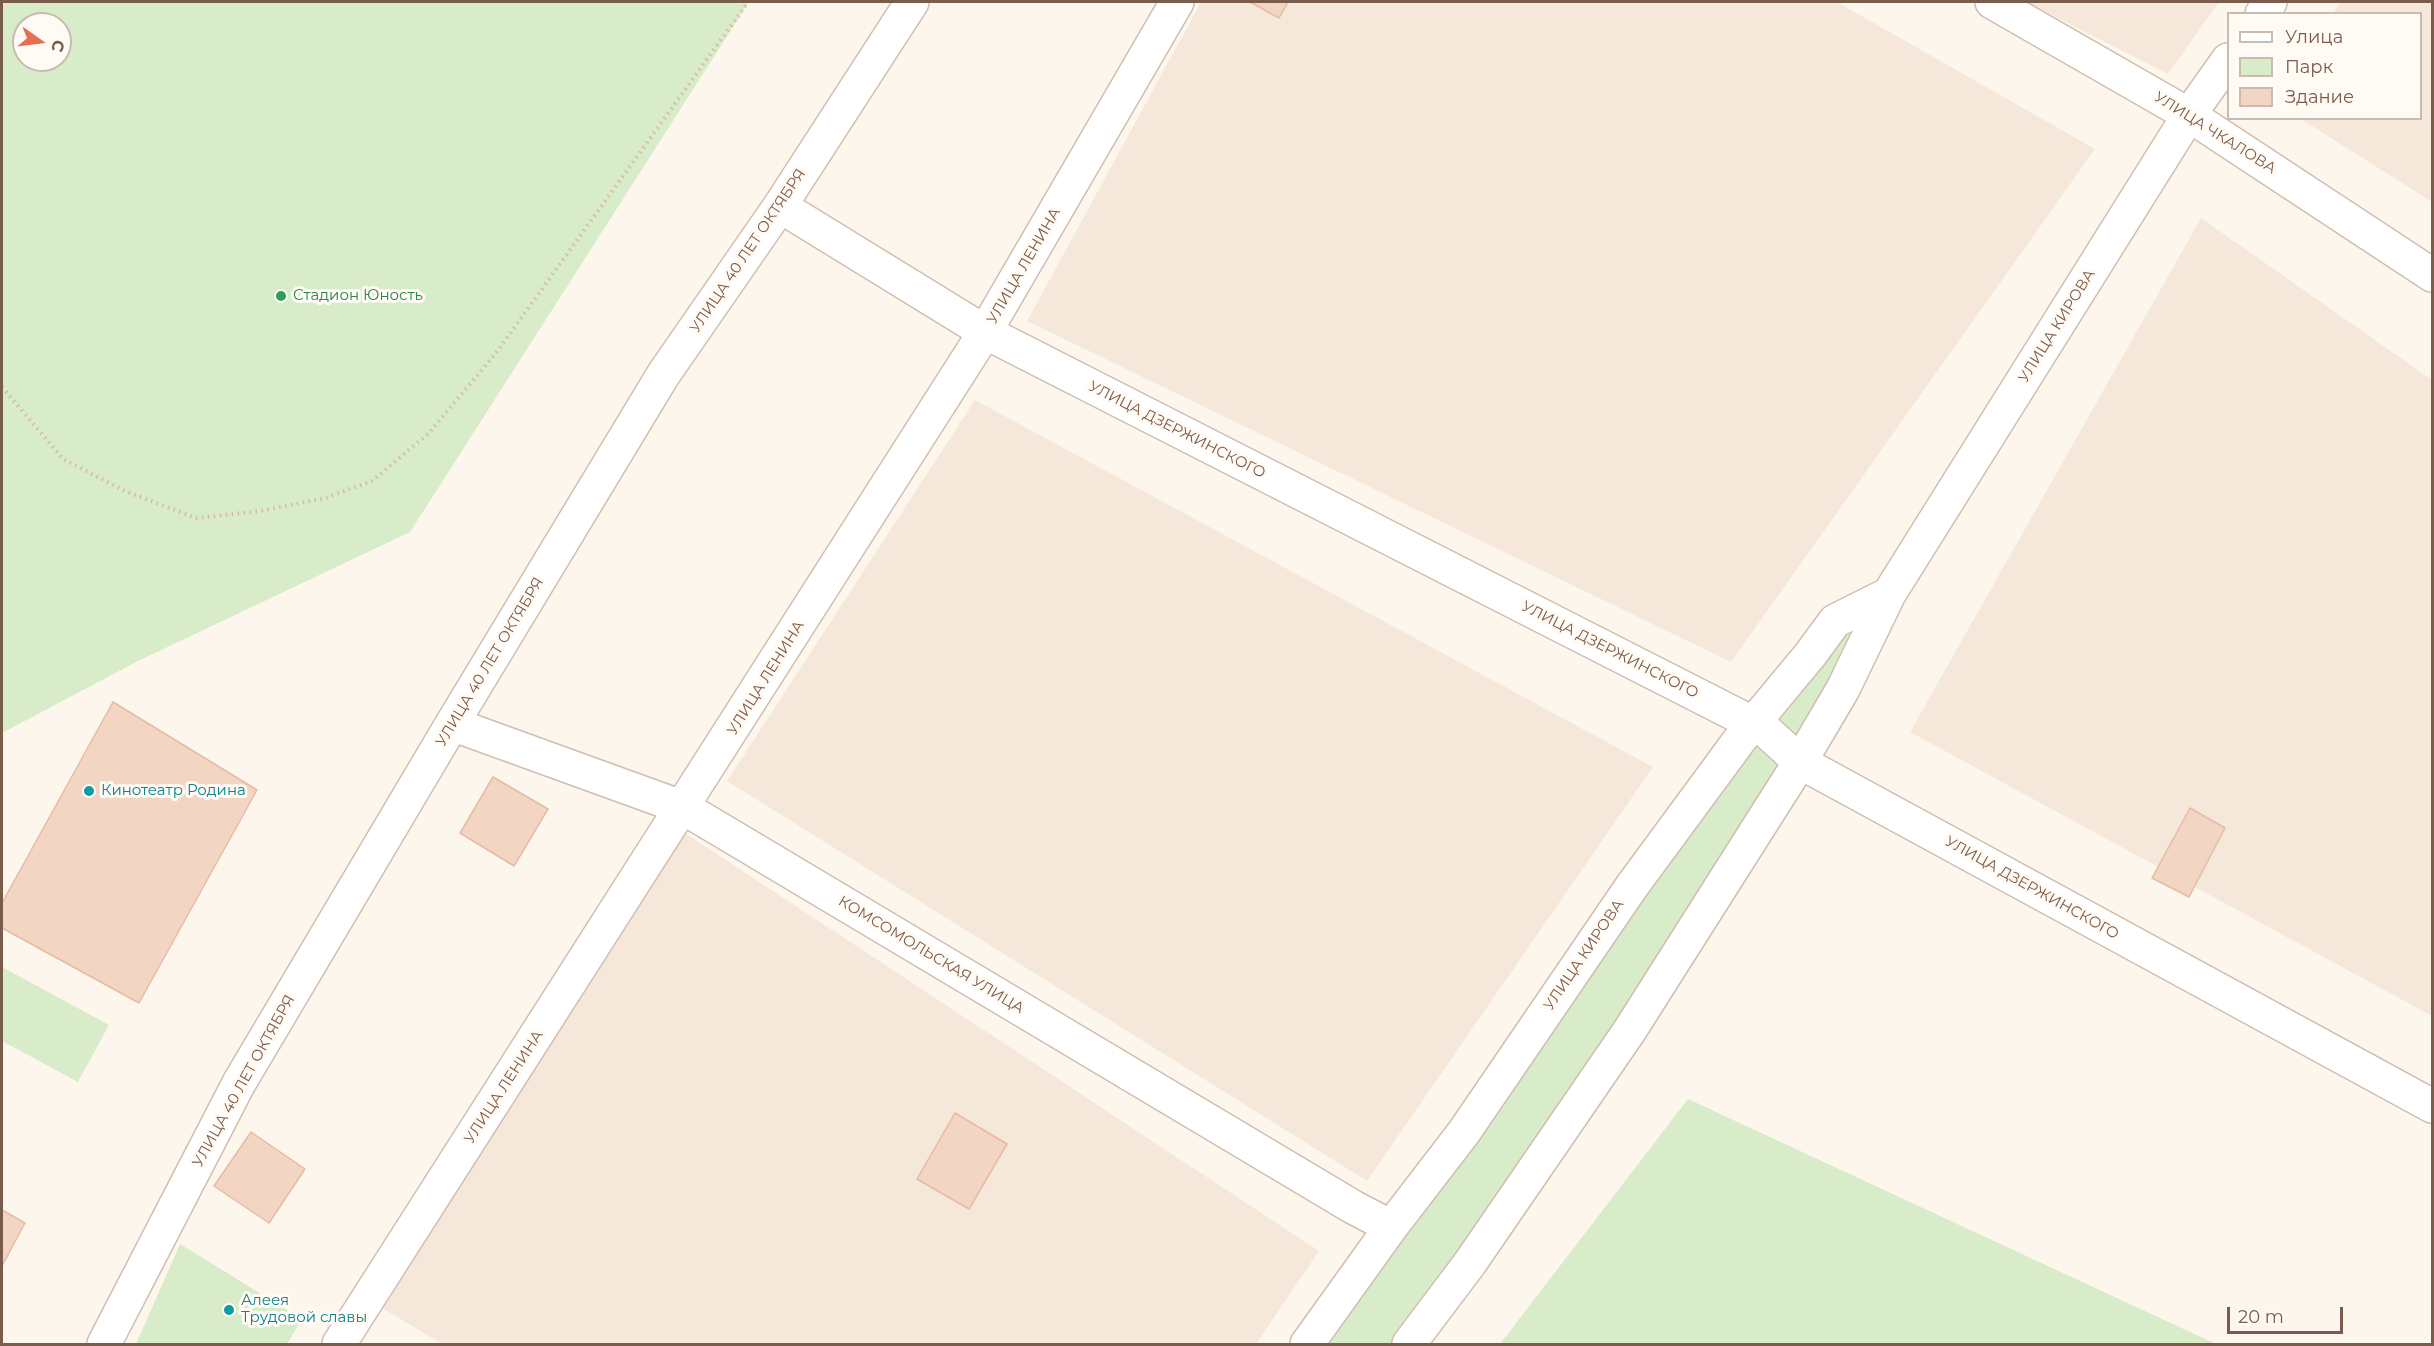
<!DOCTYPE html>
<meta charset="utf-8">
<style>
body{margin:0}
#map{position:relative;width:2434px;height:1346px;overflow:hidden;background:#fdf6ec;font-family:Montserrat,sans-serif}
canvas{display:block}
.frame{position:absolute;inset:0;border:3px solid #7a5c4d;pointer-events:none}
.legend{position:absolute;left:2227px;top:12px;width:195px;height:108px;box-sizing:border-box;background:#fffaf3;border:2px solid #cabbb1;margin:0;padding:8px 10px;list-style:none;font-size:18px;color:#7a5c4d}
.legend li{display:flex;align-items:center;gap:12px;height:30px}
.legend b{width:30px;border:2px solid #cabbb1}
.north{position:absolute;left:12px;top:12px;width:60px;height:60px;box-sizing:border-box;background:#fffaf3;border:2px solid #cabbb1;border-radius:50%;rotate:104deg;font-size:16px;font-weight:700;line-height:24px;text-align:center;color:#7a5c4d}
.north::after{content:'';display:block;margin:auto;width:21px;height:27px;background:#e76f51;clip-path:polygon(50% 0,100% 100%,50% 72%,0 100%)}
.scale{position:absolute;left:2227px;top:1307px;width:116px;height:27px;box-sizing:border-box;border:3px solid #7a5c4d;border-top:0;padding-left:8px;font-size:18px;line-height:21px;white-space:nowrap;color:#7a5c4d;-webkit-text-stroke:4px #fffaf3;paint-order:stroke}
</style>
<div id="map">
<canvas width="2434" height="1346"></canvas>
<div class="frame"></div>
<ul class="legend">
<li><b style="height:8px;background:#fff"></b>Улица</li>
<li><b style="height:16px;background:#d8ecc9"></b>Парк</li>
<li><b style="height:16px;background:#f3d5c3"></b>Здание</li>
</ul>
<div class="north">С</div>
<div class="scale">20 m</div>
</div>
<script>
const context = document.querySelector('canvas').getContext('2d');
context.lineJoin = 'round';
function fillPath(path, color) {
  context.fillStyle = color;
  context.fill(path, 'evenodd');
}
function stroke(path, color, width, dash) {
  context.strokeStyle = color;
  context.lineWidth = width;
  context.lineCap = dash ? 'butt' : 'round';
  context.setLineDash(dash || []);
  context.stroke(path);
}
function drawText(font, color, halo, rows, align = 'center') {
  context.font = font + ' Montserrat,sans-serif';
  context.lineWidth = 6;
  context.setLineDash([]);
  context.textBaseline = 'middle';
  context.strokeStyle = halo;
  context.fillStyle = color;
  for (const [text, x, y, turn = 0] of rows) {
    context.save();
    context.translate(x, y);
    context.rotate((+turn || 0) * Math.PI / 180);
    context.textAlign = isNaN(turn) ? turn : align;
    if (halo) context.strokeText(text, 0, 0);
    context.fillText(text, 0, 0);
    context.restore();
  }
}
fillPath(new Path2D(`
 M 1201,2 L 1837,2 L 2095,149 L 1731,662 L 1027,321 Z
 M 2026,2 L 2219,2 L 2168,74 Z
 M 2342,2 L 2432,2 L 2432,202 L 2301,119 L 2420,118 L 2420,14 L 2333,13 Z
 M 2201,218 L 2432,380 L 2432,1016 L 1910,732 Z
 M 975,400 L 1653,767 L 1367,1181 L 727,781 Z
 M 679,829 L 1319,1251 L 1256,1344 L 442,1344 L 379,1306 Z`), '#f5e8da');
fillPath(new Path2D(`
 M 2,2 L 749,2 L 410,532 L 138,661 L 2,733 ZM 24,24 L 60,24 L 60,60 L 24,60 Z
 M 1864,623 L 1650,980 L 1393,1344 L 1314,1344 L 1645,881 L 1845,625 Z
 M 2,967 L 109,1025 L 78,1082 L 2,1041 Z
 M 1688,1099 L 2216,1344 L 1500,1344 Z
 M 180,1244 L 302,1319 L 287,1344 L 136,1344 Z`), '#d8ecc9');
const building = new Path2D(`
 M 1250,2 L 1288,2 L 1279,18 Z
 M 113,702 L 257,790 L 139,1003 L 2,928 L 2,903 Z
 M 493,777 L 548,809 L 514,866 L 460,833 Z
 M 2190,808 L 2225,828 L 2189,897 L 2152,878 Z
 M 955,1113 L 1007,1144 L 969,1209 L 917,1179 Z
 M 251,1132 L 305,1169 L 269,1223 L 214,1186 Z
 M 2,1210 L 25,1223 L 2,1266 Z`);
fillPath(building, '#f3d5c3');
stroke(building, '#e6bba3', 1.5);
const minor = new Path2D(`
 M 1992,2 L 2189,115 L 2432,275
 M 2262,14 L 2270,2
 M 780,206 L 985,332 L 1764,729 L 1800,762 L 2432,1106
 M 452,724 L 684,808 L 1353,1207 L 1391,1227
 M 104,1344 L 239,1083 L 452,724 L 663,375 L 780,206 L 912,2
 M 339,1344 L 985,332 L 1177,2
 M 1307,1344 L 1391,1227 L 1464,1132 L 1632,886 L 1741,738 L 1810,655 L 1835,621 L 1889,594
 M 1409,1344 L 1470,1263 L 1630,1030 L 1800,762 L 1843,689 L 1889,594 L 2189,115 L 2228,60`);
stroke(minor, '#d1beb0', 36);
stroke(new Path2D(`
 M 2,387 L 63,459 L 125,491 L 196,518 L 260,511 L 325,498 L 372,481 L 429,433 L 496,353 L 748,2`), '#d9b8a5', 4, [1.5, 4.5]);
stroke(minor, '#fff', 33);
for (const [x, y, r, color] of [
 [281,296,6,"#2e9e5b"],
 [89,791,6,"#0f9aa8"],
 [229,1310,6,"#0f9aa8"]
]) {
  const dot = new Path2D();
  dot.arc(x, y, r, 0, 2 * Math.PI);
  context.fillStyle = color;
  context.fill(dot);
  stroke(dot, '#fffaf3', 2);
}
drawText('15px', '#7a5c4d', '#fffaf3', [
 ["УЛИЦА ЧКАЛОВА",2215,133,32],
 ["УЛИЦА 40 ЛЕТ ОКТЯБРЯ",748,251,-56],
 ["УЛИЦА ЛЕНИНА",1024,266,-60],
 ["УЛИЦА КИРОВА",2057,326,-58],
 ["УЛИЦА ДЗЕРЖИНСКОГО",1177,430,27],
 ["УЛИЦА ДЗЕРЖИНСКОГО",1610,650,27],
 ["УЛИЦА 40 ЛЕТ ОКТЯБРЯ",490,662,-59],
 ["УЛИЦА ЛЕНИНА",766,678,-58],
 ["УЛИЦА ДЗЕРЖИНСКОГО",2032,888,29],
 ["КОМСОМОЛЬСКАЯ УЛИЦА",931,955,31],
 ["УЛИЦА КИРОВА",1584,955,-56],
 ["УЛИЦА 40 ЛЕТ ОКТЯБРЯ",244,1081,-61],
 ["УЛИЦА ЛЕНИНА",504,1087,-57]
]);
drawText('15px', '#27864d', '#fffaf3', [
 ["Стадион Юность",293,296]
], 'left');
drawText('15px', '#0d838f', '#fffaf3', [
 ["Кинотеатр Родина",101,791],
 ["Алеея",241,1301],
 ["Трудовой славы",241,1318]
], 'left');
</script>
